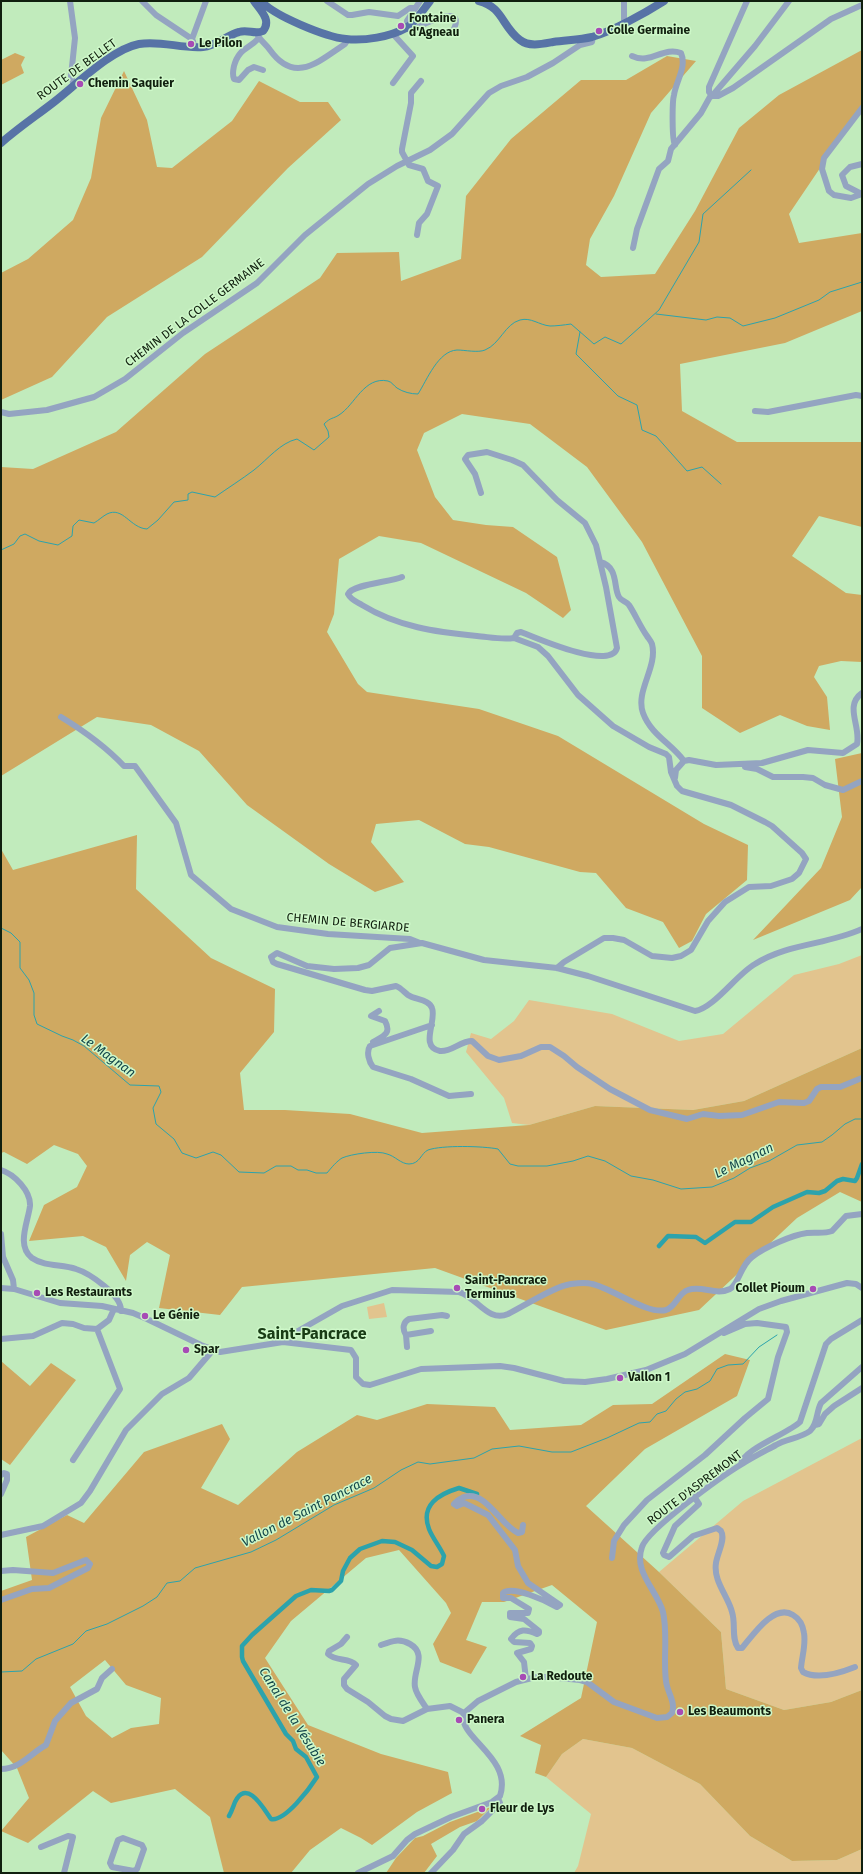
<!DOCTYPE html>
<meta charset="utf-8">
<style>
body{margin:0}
#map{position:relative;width:863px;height:1874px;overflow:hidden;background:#c1ebbc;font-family:"Fira Sans",sans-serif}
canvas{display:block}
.frame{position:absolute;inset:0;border:2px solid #101f0e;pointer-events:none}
</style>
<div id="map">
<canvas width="863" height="1874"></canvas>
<div class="frame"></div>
</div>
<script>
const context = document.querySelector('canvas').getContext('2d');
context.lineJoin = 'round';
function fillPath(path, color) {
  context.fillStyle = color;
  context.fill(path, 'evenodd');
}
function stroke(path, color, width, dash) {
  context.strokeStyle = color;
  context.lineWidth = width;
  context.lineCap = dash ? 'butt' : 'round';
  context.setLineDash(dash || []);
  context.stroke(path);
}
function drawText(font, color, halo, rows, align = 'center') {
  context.font = font + ' "Fira Sans",sans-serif';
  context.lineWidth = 3;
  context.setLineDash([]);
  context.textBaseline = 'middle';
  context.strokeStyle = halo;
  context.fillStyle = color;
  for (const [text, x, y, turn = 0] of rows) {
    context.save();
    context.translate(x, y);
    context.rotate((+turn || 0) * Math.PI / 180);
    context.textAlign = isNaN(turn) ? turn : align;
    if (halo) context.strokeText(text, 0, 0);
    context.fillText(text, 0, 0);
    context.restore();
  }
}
fillPath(new Path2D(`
 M 862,955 L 862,1048 L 744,1101 L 693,1110 L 595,1106 L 529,1125 L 512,1123 L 504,1098 L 466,1052 L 471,1033 L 491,1039 L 514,1021 L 529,1000 L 612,1014 L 679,1041 L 723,1034 L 794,975 L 839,964 Z
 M 384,1303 L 387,1317 L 369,1319 L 367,1307 Z
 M 862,1438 L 862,1690 L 831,1702 L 784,1710 L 726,1689 L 721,1632 L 659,1572 L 743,1501 Z
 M 583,1739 L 632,1748 L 700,1784 L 750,1836 L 792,1861 L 837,1860 L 862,1849 L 862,1873 L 574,1873 L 578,1866 L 591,1814 L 546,1777 L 562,1754 Z`), '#e2c48e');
fillPath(new Path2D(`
 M 862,50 L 862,106 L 789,214 L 799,243 L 862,233 L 862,311 L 785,343 L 680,364 L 682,411 L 737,442 L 862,442 L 862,527 L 819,516 L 792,556 L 846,593 L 862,595 L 862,662 L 841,661 L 819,666 L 814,677 L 827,697 L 830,730 L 807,726 L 780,715 L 740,733 L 702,708 L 702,656 L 642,542 L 587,467 L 530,424 L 462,414 L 424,433 L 417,450 L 435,497 L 453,520 L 486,525 L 513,527 L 557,557 L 571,610 L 563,618 L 526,593 L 421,543 L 379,536 L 339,559 L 334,614 L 327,632 L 358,684 L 367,692 L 479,709 L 558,736 L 704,824 L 748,845 L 747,880 L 706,914 L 692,941 L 679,948 L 663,922 L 626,908 L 596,873 L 580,872 L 489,847 L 465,844 L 419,820 L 376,824 L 371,842 L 404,882 L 375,892 L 329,864 L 247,805 L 199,751 L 151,725 L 97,717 L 1,776 L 1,467 L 33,469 L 116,432 L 205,354 L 320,278 L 337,253 L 399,252 L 401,281 L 461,259 L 466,196 L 511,139 L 581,80 L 626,80 L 667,56 L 696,61 L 651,113 L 614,196 L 590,239 L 586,265 L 601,277 L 655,274 L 695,211 L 739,128 L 779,95 Z
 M 15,53 L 25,57 L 21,65 L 24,73 L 1,85 L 1,60 Z
 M 124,71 L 147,120 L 157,167 L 172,168 L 232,121 L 259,81 L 300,102 L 328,102 L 341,120 L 288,168 L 202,257 L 107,317 L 52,377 L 1,400 L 1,273 L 28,259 L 73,220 L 91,178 L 101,118 Z
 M 862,753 L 862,887 L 850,900 L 753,940 L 821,868 L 842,817 L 835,759 Z
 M 137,835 L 136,889 L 211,958 L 275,989 L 274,1032 L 240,1073 L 244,1110 L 285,1110 L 350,1114 L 422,1133 L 529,1125 L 595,1106 L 693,1110 L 744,1101 L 862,1048 L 862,1202 L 840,1192 L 797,1218 L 699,1310 L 606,1330 L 435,1268 L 242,1287 L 220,1315 L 159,1308 L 170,1255 L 147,1242 L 130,1255 L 126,1281 L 106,1247 L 83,1236 L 29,1241 L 44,1205 L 77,1187 L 87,1166 L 78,1154 L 54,1145 L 27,1164 L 4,1152 L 1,1153 L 1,849 L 13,870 Z
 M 725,1354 L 750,1360 L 737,1396 L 645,1449 L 586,1506 L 659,1572 L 721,1632 L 726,1689 L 784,1710 L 831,1702 L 862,1690 L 862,1849 L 837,1860 L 792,1861 L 750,1836 L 700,1784 L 632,1748 L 583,1739 L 562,1754 L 546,1777 L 535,1773 L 541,1745 L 520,1736 L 581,1698 L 597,1622 L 552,1585 L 504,1602 L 482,1602 L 466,1640 L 487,1647 L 471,1674 L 440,1662 L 433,1644 L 451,1613 L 446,1603 L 399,1550 L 366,1558 L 291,1621 L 265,1658 L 308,1725 L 381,1754 L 448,1772 L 452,1793 L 417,1812 L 372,1845 L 361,1838 L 341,1828 L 310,1850 L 291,1873 L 224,1873 L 210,1817 L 175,1789 L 111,1803 L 93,1791 L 28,1843 L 1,1831 L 29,1798 L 17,1768 L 1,1750 L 1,1591 L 32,1580 L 26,1537 L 67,1515 L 84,1523 L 144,1452 L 222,1424 L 230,1439 L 201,1488 L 238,1505 L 297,1452 L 357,1415 L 377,1420 L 427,1404 L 495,1407 L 510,1430 L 581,1425 L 613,1405 L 652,1404 ZM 105,1660 L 126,1685 L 161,1698 L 159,1724 L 131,1728 L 112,1738 L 86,1716 L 70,1687 Z
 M 1,1361 L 30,1386 L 51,1363 L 76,1380 L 10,1465 L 1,1459 Z
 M 491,1807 L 477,1821 L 460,1827 L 431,1844 L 437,1856 L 424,1873 L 386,1873 L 396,1858 L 415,1838 L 423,1836 L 450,1822 Z`), '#cfa961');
stroke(new Path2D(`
 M 656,314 L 706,320 L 717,317 L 730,318 L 743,326 L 775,318 L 819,300 L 830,292 L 862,282
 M 580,332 L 576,354 L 618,396 L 637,405 L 642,430 L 656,436 L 687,471 L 702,467 L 721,484
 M 1,550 L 14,544 L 20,536 L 25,534 L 39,541 L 58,545 L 72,536 L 73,526 L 79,520 L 94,523 C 99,520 103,516 107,514 C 123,506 130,528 147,529 L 158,520 L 174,502 L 188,500 L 188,494 L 192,492 L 215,497 C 228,488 242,479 254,470 C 268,459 280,443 297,439 L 314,450 L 329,437 L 328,431 L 324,424 C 331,417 333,419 339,415 C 355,405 364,376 388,381 C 392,382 394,386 397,388 C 403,392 411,394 418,394 C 427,380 438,351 457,350 C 465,350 478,353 485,350 C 500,344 505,324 520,320 C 531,317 539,325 550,326 C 556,326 564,325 571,324 L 594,344 L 605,337 L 621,344 L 659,310 L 699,242 L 703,214 L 751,170
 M 1,928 L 11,933 L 20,942 L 20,968 L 29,980 L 34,993 L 34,1015 L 37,1024 L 62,1036 L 73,1040 L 84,1046 L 130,1085 L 159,1086 L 161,1092 L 153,1108 L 156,1124 L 174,1139 L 182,1153 L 196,1158 L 213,1152 L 221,1155 L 239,1172 L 264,1173 L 276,1166 L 291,1166 L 298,1170 L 307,1170 L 316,1173 L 327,1173 C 331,1168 337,1161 342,1158 C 351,1154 378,1150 387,1154 C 395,1156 401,1164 409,1164 C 420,1164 421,1153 428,1150 C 442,1145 483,1146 498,1149 L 510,1164 L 518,1166 L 547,1166 L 573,1161 L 588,1156 L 605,1161 L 631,1176 L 653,1180 L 681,1189 L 712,1187 L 734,1178 L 750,1168 L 769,1161 L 797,1145 L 822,1142 L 832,1135 L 845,1124 L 855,1119 L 862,1119
 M 1,1672 L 22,1671 L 36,1659 L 73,1644 L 86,1631 L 107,1624 L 143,1606 L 157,1597 L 167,1583 L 180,1581 L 195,1568 L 251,1552 L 276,1540 L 334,1505 L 374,1488 L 401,1470 L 418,1462 L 430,1464 L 474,1458 L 492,1449 L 519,1446 L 552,1452 L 571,1452 L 607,1438 L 639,1423 L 650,1422 L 657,1414 L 666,1411 L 676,1399 L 685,1392 L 697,1389 L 710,1381 L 717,1369 L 728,1365 L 743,1364 L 759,1347 L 777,1335`), '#2ca3ac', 1);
stroke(new Path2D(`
 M 659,1246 L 668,1236 L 696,1237 L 705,1243 L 735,1222 L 751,1222 L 773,1207 L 807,1192 L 819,1193 L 825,1191 L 837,1181 L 843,1179 L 855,1181 L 857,1178 L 862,1164
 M 229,1816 C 232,1811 233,1807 235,1802 C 247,1777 265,1811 271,1819 C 285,1822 310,1788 317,1777 L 306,1757 L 296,1749 L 293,1741 L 286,1734 L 243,1661 L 242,1657 L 242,1646 L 252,1635 L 296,1596 L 311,1590 L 329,1591 L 332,1590 L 341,1581 L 343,1571 L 350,1558 L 360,1549 L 382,1541 L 395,1542 L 412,1550 L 431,1566 L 437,1567 L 442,1564 L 444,1556 C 440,1547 433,1539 429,1529 C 420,1505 439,1494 459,1488 L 477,1494`), '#2ca3ac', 4.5);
stroke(new Path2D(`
 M 70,1 L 75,38 L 71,76 L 74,86
 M 142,1 L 156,15 L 189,37 L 193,41 L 194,47
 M 327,1 L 348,15 L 352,15 L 369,12 L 398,16 L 410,8 L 415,8
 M 747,1 L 709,87 L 709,92 L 712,96 L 718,96 L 733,88 L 831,19 L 862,5
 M 624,23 L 624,1
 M 408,27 L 407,21 L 420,1
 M 405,28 L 411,30 C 421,26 468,0 453,31
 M 257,33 C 258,39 266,44 270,50 C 295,85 319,61 345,44 L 348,39
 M 392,33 L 413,56 L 393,83
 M 259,38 C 248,50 239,48 234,66 C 233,71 232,74 234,79 L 239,80 L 248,70 L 254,67 L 263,70
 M 192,39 L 206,1
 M 632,56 C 651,65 663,46 681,53 C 687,67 676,81 674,95 C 672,102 672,142 675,145
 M 712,96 L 755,46 L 789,1
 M 862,108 L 824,158 L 822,169 L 829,191 L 834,195 L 851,198 L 862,194
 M 862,164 L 850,167 L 842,175 L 846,186 L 862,194
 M 417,235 L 419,223 L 427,214 L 438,186 L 428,181 L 423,169 L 409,165 L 402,152 L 402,149 L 411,103 L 411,93 L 421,81
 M 633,248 L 637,229 L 659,169 L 668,161 L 671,149 L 701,113 L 711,95
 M 755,411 L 768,412 L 856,395 L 862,396
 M 1,412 L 9,414 L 47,410 L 94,397 L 125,379 L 183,333 L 257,283 L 305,235 L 368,184 L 397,166 L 430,150 L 452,134 L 489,93 L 501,86 L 527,77 L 553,63 L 580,45 L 592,42 L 593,37
 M 481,493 L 475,474 L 465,459 L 468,455 L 487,452 L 512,460 L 523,465 L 557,500 L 585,523 L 596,545 L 606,587 L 617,648 C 611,671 536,638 521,632 L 517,633 L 514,638 L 538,647 L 548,656 L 578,695 L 613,726 L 649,747 L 666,754 L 669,757 L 671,772 L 677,786 L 682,791 L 731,805 L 765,822 L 772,826 L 802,853 L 806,859 L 799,873 L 792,879 L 771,886 L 749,887 L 725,902 L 708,921 L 691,950 L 681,956 L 672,958 L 652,956 L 624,940 L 613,938 L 604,938 L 564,962 L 557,968
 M 600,562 C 619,567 613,587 619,597 C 621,601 626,601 629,605 C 635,614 640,626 647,636 C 649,639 651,641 652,644 C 658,667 635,691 643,713 C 651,735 672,744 684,761
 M 402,577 C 390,582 353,584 348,594 C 351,600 357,602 362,605 C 398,627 436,632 477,636 C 489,637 502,640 514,638
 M 61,717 C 84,731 106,747 124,766 L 135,766 L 176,823 L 191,875 L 231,909 L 277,927 L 328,934 L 410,939 L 420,943
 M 745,767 L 757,769 L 773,777 L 803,777 L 813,778 L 825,785 L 843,790 L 862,781
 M 675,778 L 676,770 L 684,761 L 689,760 L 716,765 L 762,763 L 808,750 L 843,753 L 857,744 C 861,726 844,706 862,693
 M 862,929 C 827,945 788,943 755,964 C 737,974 714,1008 695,1011 L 588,976 L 557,968 L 484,960 L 422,943 L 390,948 L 369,965 L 358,968 L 334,969 L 307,966 L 277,953 L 271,957 L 273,962 L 277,964 L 365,990 L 372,991 L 396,986 C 401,988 404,992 408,995 C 415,1000 429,999 432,1008 C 437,1021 419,1047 440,1051 C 452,1052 460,1041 472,1041 L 488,1056 L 499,1060 L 521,1056 L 541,1047 L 550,1047 L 564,1056 L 577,1067 L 610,1089 L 650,1110 L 687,1119 L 703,1114 L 719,1116 L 742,1115 L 779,1102 L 804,1103 L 809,1101 L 817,1089 L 821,1087 L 840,1087 L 862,1078
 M 432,1025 L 370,1046 C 366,1052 369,1062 373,1067 L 411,1079 L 449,1096 L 471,1094
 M 373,1042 C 383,1036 392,1034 385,1021 L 371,1016 L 379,1011
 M 1,1170 C 14,1174 31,1191 30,1206 C 28,1222 16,1246 32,1258 C 45,1267 62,1264 76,1269 C 89,1273 122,1295 121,1311
 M 1,1234 L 3,1257 L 13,1280 L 14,1289
 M 1,1288 L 14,1289 L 60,1303 L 102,1306 L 133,1313 L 147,1319 L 201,1345 L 220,1352 L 283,1342 L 351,1350 L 356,1358 L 356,1377 L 363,1384 L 370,1385 L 421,1369 L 500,1366 L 514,1368 L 564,1381 L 585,1382 L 607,1379 L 646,1370 L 685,1354 L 759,1309 L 781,1301 L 847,1283 L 856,1284 L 862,1288
 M 406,1335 C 402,1329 403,1322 409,1319 L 442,1315 L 447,1316
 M 1,1339 L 33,1336 L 62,1323 L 73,1324 L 84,1328 L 97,1329 L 109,1320 L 114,1309
 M 291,1343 L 294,1334 L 298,1331 L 342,1306 L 392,1290 L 459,1292 C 477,1297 488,1323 508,1314 C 524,1306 555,1286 571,1284 C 578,1283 586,1282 592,1284 C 612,1288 647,1315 666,1310 C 676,1307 678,1293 688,1290 C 702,1285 716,1296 730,1289 C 739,1284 740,1266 752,1257 C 765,1247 792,1235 807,1233 C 816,1232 824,1234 832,1231 L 846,1216 L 862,1214
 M 407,1347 L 406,1335 L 431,1331
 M 815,1425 L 819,1424 L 825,1414 L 834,1406 L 862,1388
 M 73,1460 L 120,1389 L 97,1329
 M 741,1464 C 742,1450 789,1433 800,1422 L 826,1344 L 831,1339 L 862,1320
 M 1,1475 L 4,1473 L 7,1474 L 7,1480 L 1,1494
 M 695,1498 L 699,1504 L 675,1526 L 663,1553 L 664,1555 L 669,1557 L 693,1536 L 717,1528 L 721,1531 C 726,1539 717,1554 716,1563 C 713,1581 728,1596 732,1612 C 736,1624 731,1638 738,1648 L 742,1648 C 753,1635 774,1603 793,1615 C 800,1619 803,1626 804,1633 C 806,1645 802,1656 801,1668 L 803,1672 C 818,1680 840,1673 855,1667
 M 523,1525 L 522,1532 L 518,1533 C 500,1525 486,1490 464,1497 C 460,1499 457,1500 454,1504 L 457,1506 L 464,1503 L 488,1515 L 515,1550 L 518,1566 L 528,1583 L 560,1605 L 557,1607 C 546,1601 513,1585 503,1593 L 503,1598 L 511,1598 L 529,1609 L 528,1613 L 510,1613 L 510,1617 L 524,1619 L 539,1631 L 539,1633 L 537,1634 C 526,1629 519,1628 511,1639 L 514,1642 L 530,1643 L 532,1646 L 531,1649 L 517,1653 L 524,1662 L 526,1679
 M 1,1535 L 43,1526 L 81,1503 L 90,1491 L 126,1430 L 162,1394 L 189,1378 L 213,1350
 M 612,1558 L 614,1541 L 624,1525 L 647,1500 L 705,1455 L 745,1418 L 768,1399 L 778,1357 L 787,1332 L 786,1327 L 757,1323 L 745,1324 L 724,1333
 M 1,1571 L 13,1570 L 53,1573 L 86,1560 L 90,1564 L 88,1568 L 49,1588 L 32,1589 L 1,1600
 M 347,1637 L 341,1644 L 329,1651 L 328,1654 C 336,1662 349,1657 356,1665 L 344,1679 L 344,1685 L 347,1689 L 368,1702 L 385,1716 L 391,1719 L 403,1721 L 427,1709
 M 381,1645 C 392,1641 399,1638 410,1644 C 428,1654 412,1672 415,1687 C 416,1694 423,1703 427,1709 L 450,1706 L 464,1713
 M 1,1769 C 20,1769 31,1753 46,1745 L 55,1721 L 71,1703 L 97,1689 L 102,1678 L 112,1669
 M 123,1838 L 142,1845 L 144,1849 L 137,1869 L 134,1871 L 112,1867 L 110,1863 L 118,1840 Z
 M 41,1847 L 68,1836 L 73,1837 L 64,1873
 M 358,1873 L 393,1856 L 407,1840 L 415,1834 L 451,1817 L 492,1802 L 500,1796 C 513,1757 456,1737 464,1713 L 478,1701 L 516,1682 L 536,1677 L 548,1677 L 580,1680 L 587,1682 L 614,1702 L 657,1718 L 667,1717 L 672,1713 C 676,1702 667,1692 666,1681 C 663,1659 668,1634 663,1612 C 657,1590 633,1572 642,1547 C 648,1529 722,1476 742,1464 C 753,1457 765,1451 776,1445 C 786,1439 801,1438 810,1431 C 818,1424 816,1412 821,1403 L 862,1367
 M 431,1873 L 453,1850 L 464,1834 L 482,1821 L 500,1803 L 498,1798`), '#94a4c1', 6);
stroke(new Path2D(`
 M 261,1 C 274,16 326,37 346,39 C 364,41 390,37 406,28 C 416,22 423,10 430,1
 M 479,1 C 503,7 502,27 520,40 C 529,47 542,44 553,42 C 566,40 579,40 592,37 C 613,31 645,13 664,1
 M 1,143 C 18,128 36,116 54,102 C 76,85 112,49 139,44 C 160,40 182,49 203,47 C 217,46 227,35 239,32 C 248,29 255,35 263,31 C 272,20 260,10 254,1`), '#5773a6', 8);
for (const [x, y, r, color] of [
 [401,26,4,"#a74bb5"],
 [599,31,4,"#a74bb5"],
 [191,44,4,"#a74bb5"],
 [80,84,4,"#a74bb5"],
 [457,1288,4,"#a74bb5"],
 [813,1289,4,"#a74bb5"],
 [37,1293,4,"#a74bb5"],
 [145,1316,4,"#a74bb5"],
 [186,1350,4,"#a74bb5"],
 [620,1378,4,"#a74bb5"],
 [523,1677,4,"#a74bb5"],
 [680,1712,4,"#a74bb5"],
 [459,1720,4,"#a74bb5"],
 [482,1809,4,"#a74bb5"]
]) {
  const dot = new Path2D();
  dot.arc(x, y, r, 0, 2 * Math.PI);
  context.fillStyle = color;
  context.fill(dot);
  stroke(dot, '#cef8c9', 1.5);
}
drawText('bold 12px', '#101f0e', '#cef8c9', [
 ["Fontaine",409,19],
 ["d'Agneau",409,33],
 ["Colle Germaine",607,31],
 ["Le Pilon",199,44],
 ["Chemin Saquier",88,84],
 ["Saint-Pancrace",465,1281],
 ["Terminus",465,1295],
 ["Collet Pioum",805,1289,"right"],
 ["Les Restaurants",45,1293],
 ["Le Génie",153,1316],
 ["Spar",194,1350],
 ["Vallon 1",628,1378],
 ["La Redoute",531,1677],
 ["Les Beaumonts",688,1712],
 ["Panera",467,1720],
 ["Fleur de Lys",490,1809]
], 'left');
drawText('12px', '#101f0e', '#cef8c9', [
 ["ROUTE DE BELLET",77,70,-36],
 ["CHEMIN DE LA COLLE GERMAINE",195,313,-37],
 ["CHEMIN DE BERGIARDE",348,923,5],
 ["ROUTE D'ASPREMONT",695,1488,-37]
]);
drawText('italic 13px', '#14464a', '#cef8c9', [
 ["Le Magnan",108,1056,36],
 ["Le Magnan",744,1161,-26],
 ["Vallon de Saint Pancrace",307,1511,-27],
 ["Canal de la Vésubie",292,1717,58]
]);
drawText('bold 16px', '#193c15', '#cef8c9', [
 ["Saint-Pancrace",312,1335]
]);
</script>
